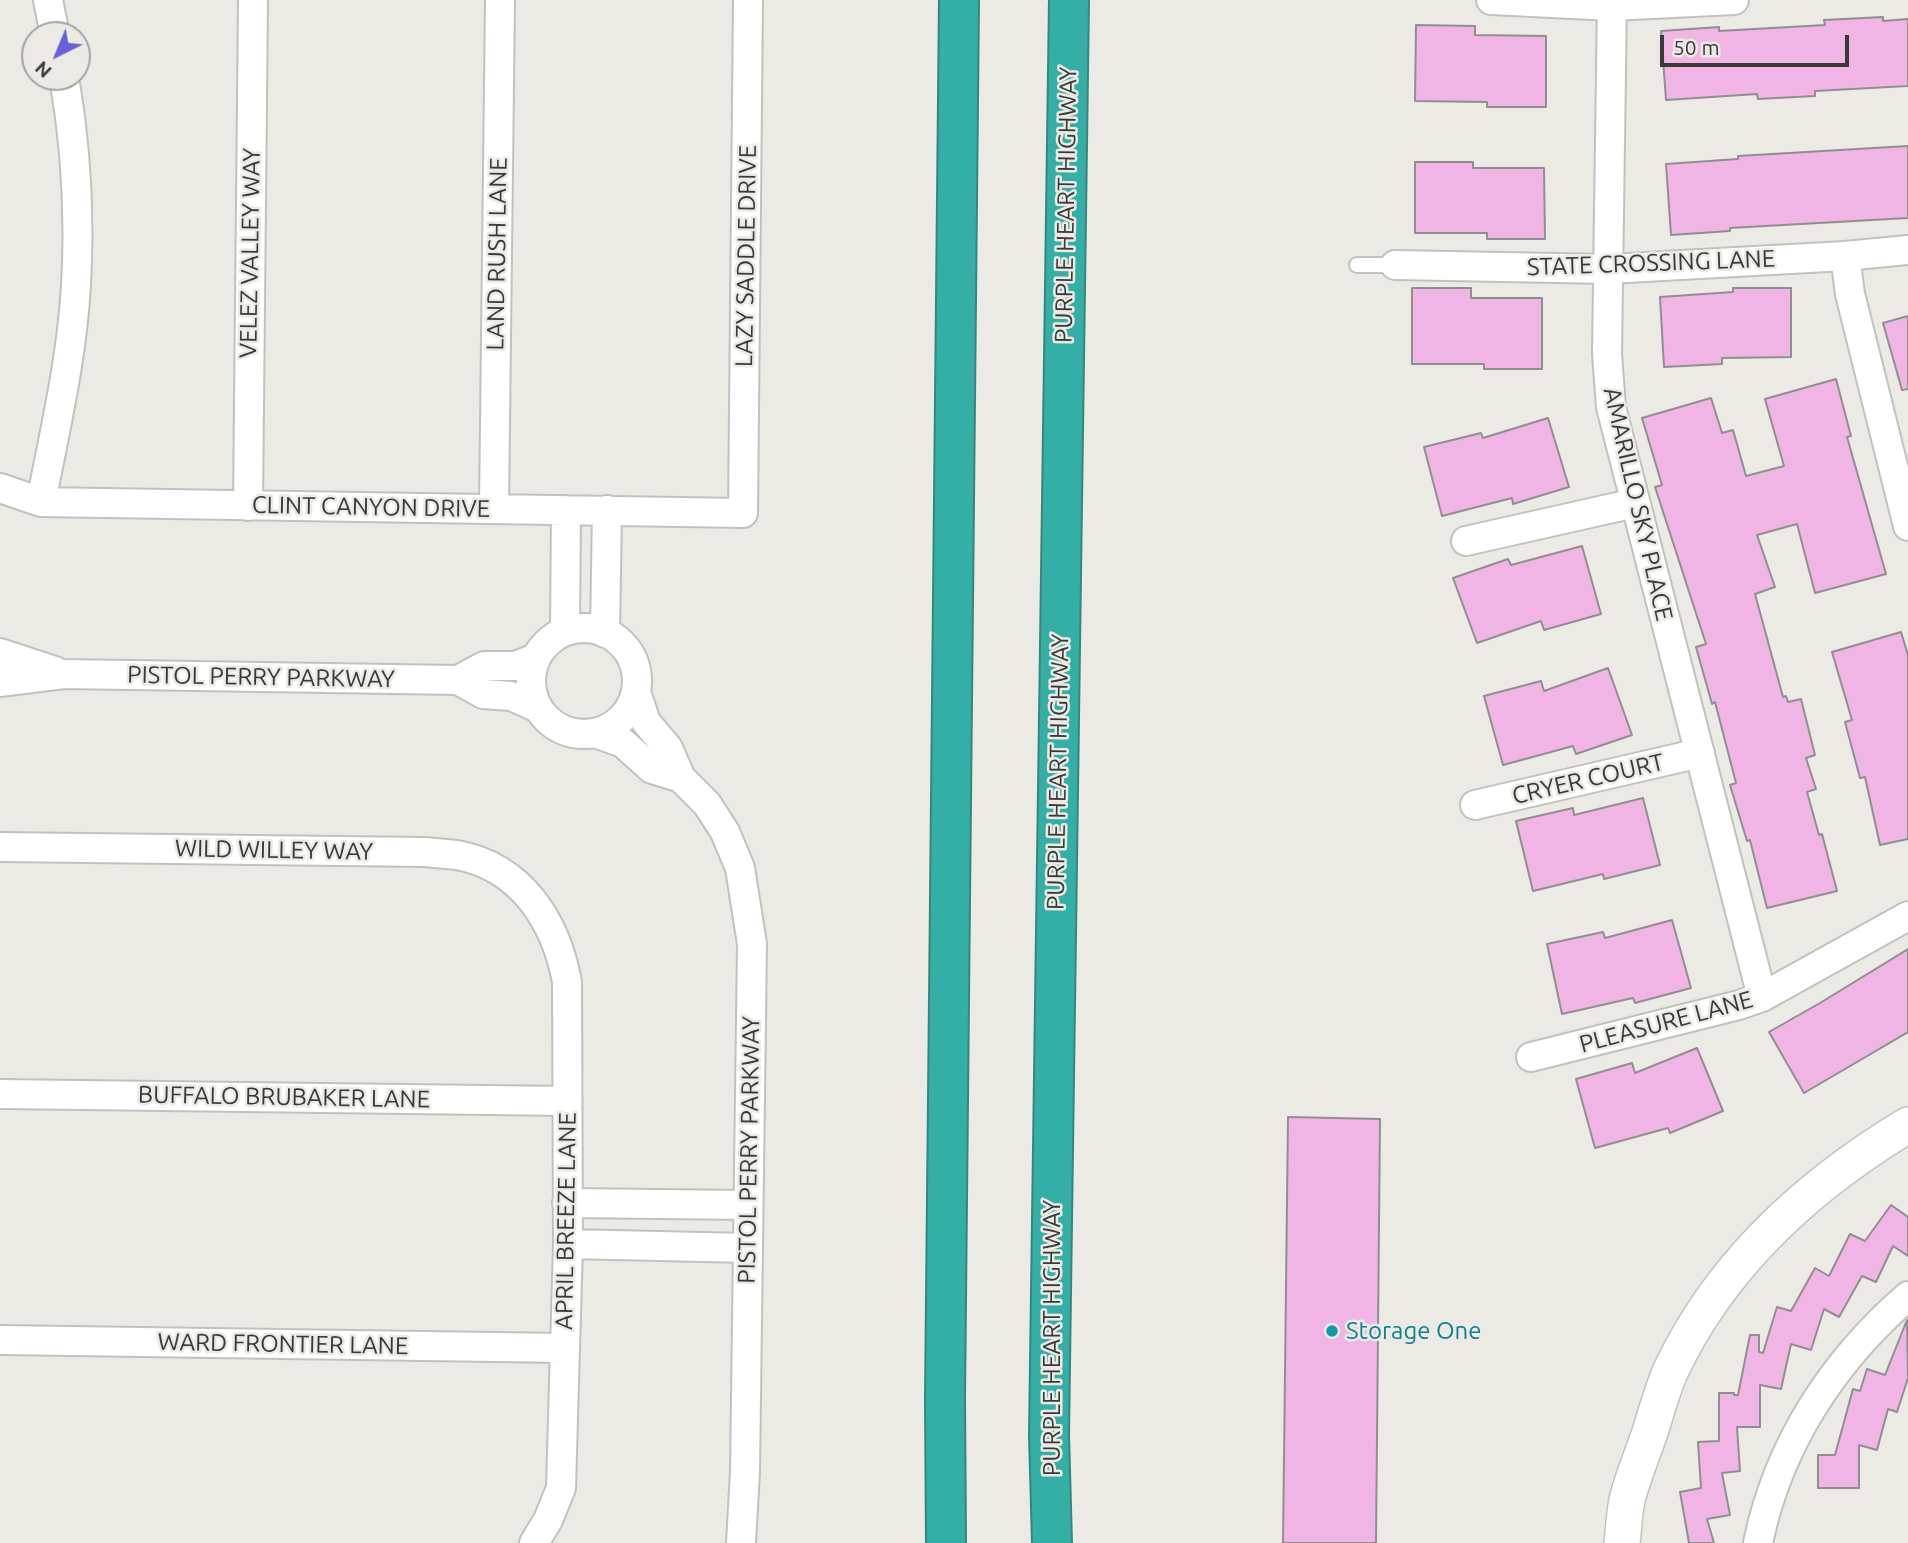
<!DOCTYPE html>
<style>
body{margin:0}
#map{position:relative;width:1908px;height:1543px;overflow:hidden;background:#eceae5;font-family:Ubuntu,sans-serif}
canvas{display:block}
.north{position:absolute;left:21px;top:21px;width:70px;height:70px;box-sizing:border-box;background:#eceae5;border:2px solid #a5a3a0;border-radius:50%;rotate:223deg;font-size:19px;font-weight:700;line-height:28px;text-align:center;color:#3a3938}
.north::after{content:'';display:block;margin:auto;width:24px;height:32px;background:#695fd8;clip-path:polygon(50% 0,100% 100%,50% 72%,0 100%)}
.scale{position:absolute;left:1660px;top:35px;width:189px;height:32px;box-sizing:border-box;border:4px solid #3a3938;border-top:0;padding-left:9px;font-size:21px;line-height:24px;white-space:nowrap;color:#3a3938;-webkit-text-stroke:5px #eceae5;paint-order:stroke}
</style>
<div id="map">
<canvas width="1908" height="1543"></canvas>
<div class="north">N</div>
<div class="scale">50 m</div>
</div>
<script>
const context = document.querySelector('canvas').getContext('2d');
context.lineJoin = 'round';
function fillPath(path, color) {
  context.fillStyle = color;
  context.fill(path, 'evenodd');
}
function stroke(path, color, width, dash) {
  context.strokeStyle = color;
  context.lineWidth = width;
  context.lineCap = dash ? 'butt' : 'round';
  context.setLineDash(dash || []);
  context.stroke(path);
}
function drawText(font, color, halo, rows, align = 'center') {
  context.font = font + ' Ubuntu,sans-serif';
  context.lineWidth = 5;
  context.setLineDash([]);
  context.textBaseline = 'middle';
  context.strokeStyle = halo;
  context.fillStyle = color;
  for (const [text, x, y, turn = 0] of rows) {
    context.save();
    context.translate(x, y);
    context.rotate((+turn || 0) * Math.PI / 180);
    context.textAlign = isNaN(turn) ? turn : align;
    if (halo) context.strokeText(text, 0, 0);
    context.fillText(text, 0, 0);
    context.restore();
  }
}
const building = new Path2D(`
 M 1883,17 L 1883,21 L 1908,19 L 1908,86 L 1815,91 L 1815,96 L 1758,99 L 1757,94 L 1666,100 L 1661,31 L 1719,27 L 1719,31 L 1825,25 L 1824,20 Z
 M 1416,25 L 1475,26 L 1475,35 L 1546,36 L 1546,107 L 1487,107 L 1487,102 L 1415,101 Z
 M 1908,146 L 1908,218 L 1730,228 L 1730,231 L 1671,235 L 1666,164 L 1738,159 L 1738,156 Z
 M 1415,162 L 1473,162 L 1473,168 L 1544,168 L 1545,239 L 1487,239 L 1487,233 L 1415,233 Z
 M 1412,288 L 1471,288 L 1471,298 L 1542,298 L 1542,369 L 1484,369 L 1484,364 L 1412,364 Z
 M 1733,288 L 1791,288 L 1791,357 L 1722,358 L 1722,364 L 1664,367 L 1660,297 L 1733,292 Z
 M 1908,316 L 1908,389 L 1902,390 L 1883,323 Z
 M 1836,379 L 1851,436 L 1847,437 L 1886,574 L 1815,593 L 1797,524 L 1757,535 L 1775,587 L 1755,594 L 1783,697 L 1786,696 L 1788,702 L 1801,699 L 1815,755 L 1806,758 L 1816,789 L 1807,792 L 1819,835 L 1822,834 L 1837,891 L 1767,908 L 1750,840 L 1747,841 L 1730,785 L 1736,783 L 1715,702 L 1712,704 L 1696,647 L 1706,644 L 1655,487 L 1662,485 L 1642,418 L 1711,398 L 1722,433 L 1733,430 L 1746,476 L 1784,466 L 1765,399 Z
 M 1548,418 L 1569,487 L 1513,504 L 1512,498 L 1442,516 L 1424,447 L 1481,433 L 1483,438 Z
 M 1582,546 L 1601,614 L 1544,630 L 1541,621 L 1477,643 L 1453,578 L 1508,559 L 1511,565 Z
 M 1901,632 L 1908,655 L 1908,839 L 1880,845 L 1865,777 L 1860,778 L 1845,722 L 1852,720 L 1832,652 Z
 M 1608,668 L 1632,735 L 1576,754 L 1573,746 L 1503,765 L 1484,696 L 1541,681 L 1544,691 Z
 M 1643,798 L 1660,865 L 1604,879 L 1603,874 L 1533,891 L 1516,821 L 1573,808 L 1574,815 Z
 M 1672,920 L 1691,988 L 1635,1003 L 1633,998 L 1562,1014 L 1547,944 L 1603,932 L 1605,938 Z
 M 1908,949 L 1908,1032 L 1804,1093 L 1769,1032 L 1820,1003 Z
 M 1697,1048 L 1723,1111 L 1670,1133 L 1668,1128 L 1595,1148 L 1576,1079 L 1632,1063 L 1635,1073 Z
 M 1288,1117 L 1380,1119 L 1376,1543 L 1283,1543 Z
 M 1891,1205 L 1908,1217 L 1908,1256 L 1893,1246 L 1876,1282 L 1862,1276 L 1839,1317 L 1824,1309 L 1811,1350 L 1791,1344 L 1781,1389 L 1760,1385 L 1760,1427 L 1737,1427 L 1740,1471 L 1722,1473 L 1730,1515 L 1707,1519 L 1714,1543 L 1689,1543 L 1680,1492 L 1701,1488 L 1698,1442 L 1719,1441 L 1719,1393 L 1734,1393 L 1734,1395 L 1738,1395 L 1750,1335 L 1759,1335 L 1759,1352 L 1763,1353 L 1777,1307 L 1791,1311 L 1815,1268 L 1829,1276 L 1850,1234 L 1865,1241 Z
 M 1907,1320 L 1908,1378 L 1897,1412 L 1888,1409 L 1877,1450 L 1859,1445 L 1859,1488 L 1818,1488 L 1818,1455 L 1835,1455 L 1853,1389 L 1860,1391 L 1867,1369 L 1885,1375 Z`);
fillPath(building, '#f0b5e5');
stroke(building, '#918e91', 2);
const service = new Path2D(`
 M 1357,265 L 1395,265`);
const minor = new Path2D(`
 M 48,0 L 55,35
 M 1491,0 L 1612,6 L 1734,0
 M 1612,0 L 1607,354 L 1611,407 L 1762,997
 M 1845,256 L 1850,294 L 1908,526
 M 1395,265 L 1609,269 L 1845,256 L 1908,250
 M 0,488 L 41,502 L 743,513 L 748,0
 M 41,502 C 55,430 72,358 76,285 C 80,215 76,146 64,77
 M 248,506 L 253,0
 M 494,508 L 500,0
 M 1466,541 L 1635,503
 M531 681a53 53 0 1 1 106 0a53 53 0 1 1-106 0Z
 M 565,631 L 566,510
 M 605,633 L 607,510
 M 0,653 L 55,671
 M 458,680 L 484,666 L 515,666 L 536,658
 M 0,682 L 64,674 L 458,680 L 483,694 L 511,696 L 538,708
 M 636,692 L 646,722 L 668,748 L 681,778 L 707,804 L 725,832 L 740,868 L 752,944 L 745,1472 L 741,1543
 M 595,733 L 623,743 L 652,769 L 681,778
 M 1475,805 L 1700,753
 M 0,847 L 424,852 C 435,853 446,854 457,855 C 522,867 556,922 567,982 L 568,1244 L 561,1488 L 548,1520 L 534,1543
 M 1531,1057 L 1739,1005 L 1762,997 L 1908,916
 M 0,1094 L 567,1101
 M 567,1203 L 748,1205
 M 568,1244 L 748,1248
 M 0,1340 L 565,1348
 M 1758,1543 C 1778,1445 1833,1361 1908,1296`);
const tertiary = new Path2D(`
 M 1622,1543 C 1624,1528 1624,1511 1628,1496 C 1634,1475 1642,1455 1649,1435 C 1656,1414 1662,1390 1671,1370 C 1721,1264 1810,1184 1908,1125`);
const motorway = new Path2D(`
 M 946,1543 L 945,1398 L 959,0
 M 1052,1543 L 1049,1435 L 1069,0`);
stroke(service, '#c3c1bd', 18);
stroke(minor, '#c3c1bd', 32);
stroke(tertiary, '#c3c1bd', 38);
stroke(motorway, '#368680', 42);
stroke(service, '#fff', 14);
stroke(minor, '#fff', 28);
stroke(tertiary, '#fff', 35);
stroke(motorway, '#34afa6', 38);
for (const [x, y, r, color] of [
 [1332,1331,7,"#0f9aa8"]
]) {
  const dot = new Path2D();
  dot.arc(x, y, r, 0, 2 * Math.PI);
  context.fillStyle = color;
  context.fill(dot);
  stroke(dot, '#eceae5', 2.5);
}
drawText('24px', '#3a3938', '#eceae5', [
 ["PURPLE HEART HIGHWAY",1066,205,-89],
 ["VELEZ VALLEY WAY",250,253,-89],
 ["LAND RUSH LANE",497,254,-89],
 ["LAZY SADDLE DRIVE",746,256,-89],
 ["STATE CROSSING LANE",1651,263,-2],
 ["AMARILLO SKY PLACE",1638,504,77],
 ["CLINT CANYON DRIVE",371,507,1],
 ["PISTOL PERRY PARKWAY",261,677,1],
 ["PURPLE HEART HIGHWAY",1058,772,-89],
 ["CRYER COURT",1588,779,-13],
 ["WILD WILLEY WAY",274,850,1],
 ["PLEASURE LANE",1666,1022,-15],
 ["BUFFALO BRUBAKER LANE",284,1097,1],
 ["PISTOL PERRY PARKWAY",749,1150,-89],
 ["APRIL BREEZE LANE",566,1221,-89],
 ["PURPLE HEART HIGHWAY",1052,1338,-90],
 ["WARD FRONTIER LANE",283,1344,1]
]);
drawText('24px', '#0d838f', '#eceae5', [
 ["Storage One",1346,1331]
], 'left');
</script>
